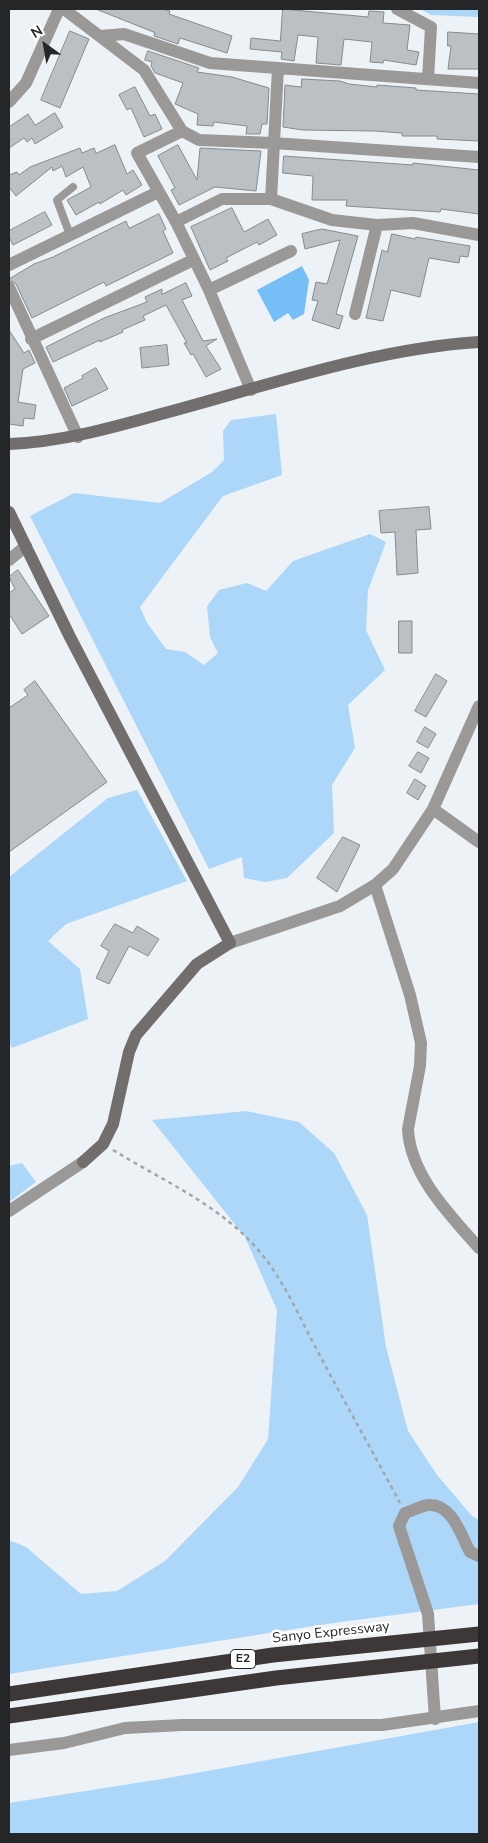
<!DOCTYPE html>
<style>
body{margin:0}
#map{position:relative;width:488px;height:1843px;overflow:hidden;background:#edf2f6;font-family:"Nunito Sans",sans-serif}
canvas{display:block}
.frame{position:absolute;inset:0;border:10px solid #242628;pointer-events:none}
.north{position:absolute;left:20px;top:20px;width:50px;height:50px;-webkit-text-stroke:4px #fff;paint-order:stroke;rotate:328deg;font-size:14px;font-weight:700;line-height:20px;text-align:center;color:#242628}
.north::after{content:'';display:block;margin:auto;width:18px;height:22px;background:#242628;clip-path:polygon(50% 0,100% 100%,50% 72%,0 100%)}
</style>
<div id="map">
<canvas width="488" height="1843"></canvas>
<div class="frame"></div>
<div class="north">N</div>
</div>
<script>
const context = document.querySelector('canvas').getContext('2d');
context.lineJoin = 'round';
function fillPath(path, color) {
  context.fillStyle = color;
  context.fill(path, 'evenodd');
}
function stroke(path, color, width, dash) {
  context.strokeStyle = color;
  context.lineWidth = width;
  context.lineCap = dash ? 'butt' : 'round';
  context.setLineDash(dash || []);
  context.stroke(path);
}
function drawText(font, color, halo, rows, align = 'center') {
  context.font = font + ' "Nunito Sans",sans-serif';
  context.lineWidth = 5;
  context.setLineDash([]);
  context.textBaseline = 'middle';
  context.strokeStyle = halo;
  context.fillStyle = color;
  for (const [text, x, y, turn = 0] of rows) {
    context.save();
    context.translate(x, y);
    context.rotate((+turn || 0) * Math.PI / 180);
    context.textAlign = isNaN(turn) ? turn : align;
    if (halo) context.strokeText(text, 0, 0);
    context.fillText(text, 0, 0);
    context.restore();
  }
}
fillPath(new Path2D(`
 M 420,9 L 479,9 L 479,17 L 431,15 Z
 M 276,414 L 282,475 L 223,496 L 140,607 L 147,623 L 166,649 L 185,652 L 204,665 L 218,653 L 210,637 L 207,606 L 219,590 L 247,583 L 266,591 L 293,561 L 370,534 L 386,542 L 368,590 L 366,630 L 385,670 L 348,705 L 355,748 L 332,785 L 334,833 L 287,878 L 265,882 L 244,878 L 242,857 L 209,869 L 30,516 L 74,493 L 160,503 L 212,472 L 224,460 L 223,431 L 231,420 Z
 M 137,790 L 187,881 L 66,924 L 48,941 L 80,969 L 88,1019 L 12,1048 L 9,1042 L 9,877 L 108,798 Z
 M 246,1111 L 299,1122 L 334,1153 L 367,1215 L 386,1347 L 408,1431 L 437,1475 L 472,1516 L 479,1520 L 479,1604 L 333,1623 L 9,1674 L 9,1540 L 26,1547 L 81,1594 L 117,1591 L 165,1561 L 238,1487 L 268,1439 L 277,1310 L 245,1237 L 152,1120 Z
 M 22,1163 L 36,1182 L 9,1202 L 9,1166 Z
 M 479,1722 L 479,1834 L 9,1834 L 9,1803 L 168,1778 Z`), '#add7f9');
fillPath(new Path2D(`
 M 302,266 L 309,280 L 304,314 L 293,320 L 288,313 L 274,322 L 257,290 Z`), '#75bef6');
const building = new Path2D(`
 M 96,9 L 162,9 L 170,11 L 169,14 L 232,36 L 227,53 L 180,38 L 178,44 L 154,36 L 155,33 Z
 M 283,9 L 368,17 L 369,11 L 384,12 L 383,23 L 410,25 L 407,50 L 419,52 L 416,65 L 384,60 L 383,63 L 370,62 L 372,42 L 344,39 L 341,65 L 316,63 L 318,37 L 298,35 L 294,61 L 281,59 L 282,52 L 250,49 L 251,38 L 280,41 Z
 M 70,31 L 89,39 L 60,108 L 41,100 Z
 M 448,32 L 479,34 L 479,69 L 448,69 L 451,46 L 448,46 Z
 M 148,51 L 199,68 L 197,72 L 232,77 L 269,88 L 267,124 L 262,124 L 260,134 L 246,134 L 247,126 L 214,122 L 213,126 L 197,125 L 198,114 L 175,104 L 183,83 L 155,73 L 151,66 L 152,62 L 145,60 Z
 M 302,79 L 340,81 L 349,84 L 377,87 L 377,85 L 416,88 L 416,90 L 479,94 L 479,141 L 437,139 L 437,136 L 402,136 L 402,133 L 374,131 L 303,130 L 283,127 L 285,85 L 301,87 Z
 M 135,87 L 150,116 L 155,114 L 162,129 L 144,137 L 131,108 L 127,110 L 119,95 Z
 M 55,113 L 63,127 L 35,144 L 32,138 L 27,142 L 24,138 L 9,148 L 9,127 L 28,114 L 35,125 Z
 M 115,145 L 127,174 L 133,170 L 142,185 L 126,195 L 123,190 L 100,204 L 99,202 L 76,215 L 67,200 L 91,187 L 83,167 L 66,177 L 62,166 L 53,171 L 52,167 L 16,196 L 9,187 L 9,175 L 17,172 L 19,175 L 30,167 L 80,148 L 82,153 L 94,148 L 96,153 Z
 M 178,145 L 197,180 L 200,148 L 261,151 L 256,191 L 215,187 L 179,205 L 171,190 L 175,188 L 158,156 Z
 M 284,156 L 413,165 L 413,163 L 479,170 L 479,214 L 441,209 L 440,212 L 346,206 L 347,200 L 312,200 L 313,176 L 283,173 Z
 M 232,208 L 244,232 L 268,219 L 277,235 L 259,245 L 257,242 L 226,258 L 228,261 L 210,270 L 191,227 Z
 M 45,212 L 52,225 L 13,245 L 9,237 L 9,231 Z
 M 159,214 L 166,229 L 163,231 L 173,253 L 106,286 L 104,282 L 32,318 L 16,284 L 9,279 L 34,264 L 53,257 L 126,221 L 129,228 Z
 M 322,229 L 358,236 L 336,314 L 343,316 L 339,329 L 312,320 L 318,301 L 312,300 L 316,282 L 327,284 L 340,240 L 305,249 L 302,234 Z
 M 392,234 L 415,239 L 416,237 L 470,246 L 468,257 L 460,256 L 459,263 L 429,258 L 420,297 L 391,290 L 383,321 L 366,318 L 382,250 L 387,252 Z
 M 186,283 L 192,296 L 182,300 L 203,341 L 217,339 L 206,346 L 221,369 L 206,377 L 193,354 L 191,355 L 184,343 L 187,343 L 166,305 L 143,316 L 145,320 L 122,330 L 123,332 L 100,342 L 100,340 L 53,362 L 46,347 L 104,318 L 147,302 L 145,297 L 162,289 L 162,294 Z
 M 9,330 L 24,353 L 29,350 L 35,363 L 23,369 L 18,402 L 36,405 L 34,419 L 24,418 L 23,426 L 9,424 Z
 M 167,345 L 169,365 L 142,368 L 140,348 Z
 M 96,368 L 108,389 L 72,406 L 64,388 L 83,378 L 82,376 Z
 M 429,507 L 431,529 L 416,530 L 418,573 L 397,575 L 395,532 L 381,533 L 379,511 Z
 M 18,570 L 49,616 L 22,634 L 9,614 L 9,593 L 15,589 L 9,577 Z
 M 399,621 L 412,621 L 412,653 L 399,653 Z
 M 436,674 L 447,681 L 426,717 L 415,711 Z
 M 35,681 L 107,782 L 9,852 L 9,708 L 28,695 L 24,690 Z
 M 425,727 L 436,734 L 428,748 L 417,742 Z
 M 418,752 L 429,758 L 421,773 L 409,766 Z
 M 415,779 L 426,786 L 418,800 L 407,793 Z
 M 343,837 L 360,845 L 337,892 L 317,878 Z
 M 115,924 L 133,933 L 137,926 L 159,939 L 148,956 L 129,946 L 109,984 L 96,978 L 109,951 L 101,946 Z`);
fillPath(building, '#bbc0c4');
stroke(building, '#858a8d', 1);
stroke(new Path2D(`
 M 113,1150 C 160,1179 213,1202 251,1242 C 281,1273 298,1315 318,1352 C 345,1403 373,1452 400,1503`), '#a2a6a9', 2.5, [4, 4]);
stroke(new Path2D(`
 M 70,235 L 57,200 L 73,187`), '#9b9898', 8);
stroke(new Path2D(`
 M 64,9 L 144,70 L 182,131 L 199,140 L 273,143 L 479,157
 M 397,9 L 431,27 L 428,79
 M 100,36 L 124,34 L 210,63 L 479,83
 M 9,102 L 26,83 L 59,9
 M 182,131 L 137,153 L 176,222 L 209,290 L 251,390
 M 271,199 L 278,68
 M 176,222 L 222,199 L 271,199 L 332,220 L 377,225 L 413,223 L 479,235
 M 9,265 L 158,192
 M 9,287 L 78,437
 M 209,290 L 291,251
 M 355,314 L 377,225
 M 31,339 L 193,260
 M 9,560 L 26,546
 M 433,809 L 479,842
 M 375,885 L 410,995 L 421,1043 L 420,1066 L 408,1129 C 410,1175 450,1215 479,1248
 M 230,943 L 340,906 L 375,885 L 393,869 L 433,809 L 479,706
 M 9,1211 L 83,1162
 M 435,1719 L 428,1614 L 399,1526 L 405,1513 C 412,1511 421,1506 428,1505 C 452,1503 461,1535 470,1552 L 479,1556
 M 9,1750 L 64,1743 L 125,1728 L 182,1725 L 382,1725 L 479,1711`), '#9b9898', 12);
stroke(new Path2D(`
 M 9,444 C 61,442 111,428 161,414 C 262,387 376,348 479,342
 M 9,512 L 70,637 L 230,943 L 197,964 L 136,1035 L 129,1052 L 113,1124 L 103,1144 L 83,1162`), '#726e6d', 12);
stroke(new Path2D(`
 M 9,1694 L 273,1655 L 479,1634
 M 9,1716 L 276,1678 L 479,1656`), '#3d3737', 15);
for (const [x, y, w] of [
 [243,1659,25]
]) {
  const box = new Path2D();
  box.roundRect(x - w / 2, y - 9.5, w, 19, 4);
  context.fillStyle = '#fff';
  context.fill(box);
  stroke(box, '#242628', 1);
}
drawText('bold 12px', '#242628', null, [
 ["E2",243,1659]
]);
drawText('14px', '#242628', '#fff', [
 ["Sanyo Expressway",331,1633,-6]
]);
</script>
